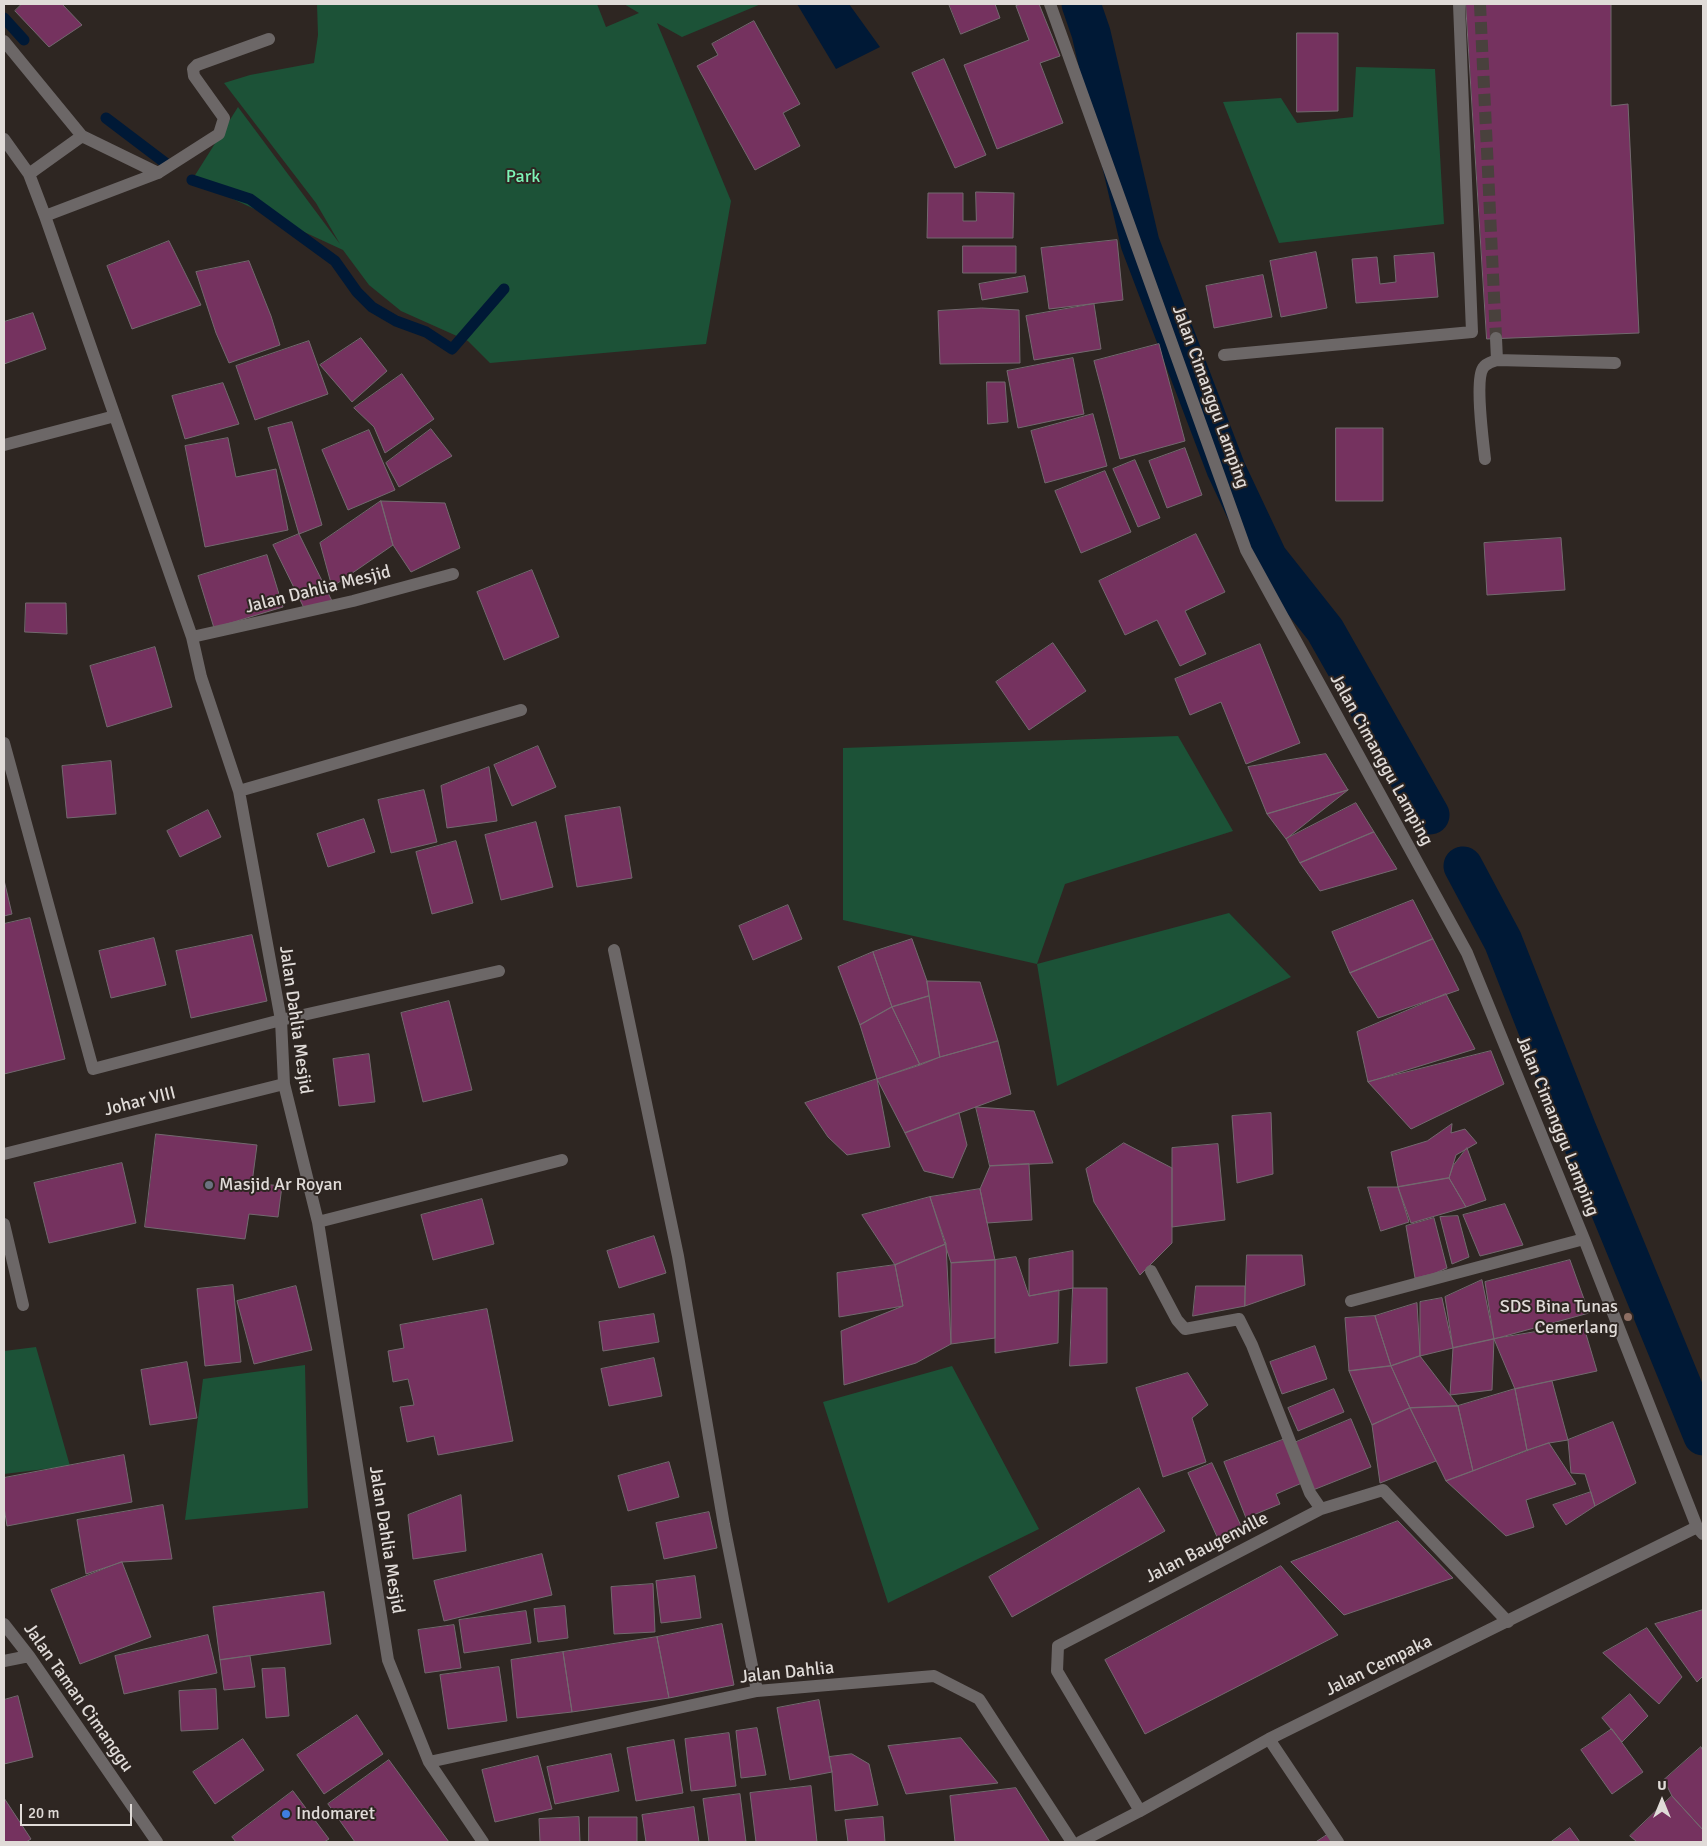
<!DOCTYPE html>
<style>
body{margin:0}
#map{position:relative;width:1707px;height:1846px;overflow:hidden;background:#2e2622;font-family:Signika,sans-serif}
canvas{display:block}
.frame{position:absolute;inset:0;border:5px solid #e0dbd8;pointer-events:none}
.north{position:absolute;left:1637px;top:1776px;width:50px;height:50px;-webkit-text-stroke:4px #2e2622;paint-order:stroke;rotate:0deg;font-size:14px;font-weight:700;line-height:20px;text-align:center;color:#e0dbd8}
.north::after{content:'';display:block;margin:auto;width:18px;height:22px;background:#e0dbd8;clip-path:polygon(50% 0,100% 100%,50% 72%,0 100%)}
.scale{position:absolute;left:20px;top:1804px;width:112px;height:22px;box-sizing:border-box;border:2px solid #e0dbd8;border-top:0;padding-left:6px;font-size:15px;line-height:18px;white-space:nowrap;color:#e0dbd8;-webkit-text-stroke:4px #2e2622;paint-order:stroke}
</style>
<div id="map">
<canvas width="1707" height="1846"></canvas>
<div class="frame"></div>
<div class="north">U</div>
<div class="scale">20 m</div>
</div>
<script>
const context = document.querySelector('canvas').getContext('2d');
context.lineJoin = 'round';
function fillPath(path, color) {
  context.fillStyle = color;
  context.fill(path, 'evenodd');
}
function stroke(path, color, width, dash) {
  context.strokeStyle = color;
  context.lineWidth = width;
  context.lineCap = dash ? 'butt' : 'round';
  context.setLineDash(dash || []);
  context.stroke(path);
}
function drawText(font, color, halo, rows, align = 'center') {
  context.font = font + ' Signika,sans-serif';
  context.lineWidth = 4;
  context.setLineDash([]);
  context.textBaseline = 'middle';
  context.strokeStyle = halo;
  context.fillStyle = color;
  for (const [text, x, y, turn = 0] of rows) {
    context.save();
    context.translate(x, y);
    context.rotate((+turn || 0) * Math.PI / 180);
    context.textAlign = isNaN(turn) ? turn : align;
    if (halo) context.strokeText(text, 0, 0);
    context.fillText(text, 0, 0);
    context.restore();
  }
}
fillPath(new Path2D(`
 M 317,4 L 597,4 L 606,27 L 639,13 L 624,4 L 761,4 L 682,37 L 657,23 L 731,201 L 706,344 L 490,363 L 468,341 L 401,311 L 369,285 L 343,250 L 192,180 L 238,107 L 340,244 L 316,203 L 224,83 L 250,75 L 314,63 L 318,35 Z
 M 1356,67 L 1435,69 L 1444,224 L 1279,243 L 1223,102 L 1281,98 L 1297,123 L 1353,117 Z
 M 1178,736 L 1233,831 L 1065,884 L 1037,964 L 1229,913 L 1291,977 L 1057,1086 L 1037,964 L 843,920 L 843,748 Z
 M 36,1347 L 70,1466 L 4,1474 L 4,1351 Z
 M 305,1365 L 308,1508 L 185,1520 L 203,1379 Z
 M 952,1366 L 1039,1529 L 888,1603 L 823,1402 Z`), '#1c5237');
fillPath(new Path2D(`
 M 797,4 L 849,4 L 880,47 L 836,69 Z`), '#001936');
stroke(new Path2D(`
 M 4,18 L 24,40
 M 106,118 L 168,165
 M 192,180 L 250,199 L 335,261 L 357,292 L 372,307 L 396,321 L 426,332 L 452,349 L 504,289`), '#001936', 11);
stroke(new Path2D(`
 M 1081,4 L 1091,33 L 1140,243 L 1226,469 L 1268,558 L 1325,630 L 1430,815
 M 1463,866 L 1503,941 L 1576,1127 L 1703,1436`), '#001936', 39);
const building = new Path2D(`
 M 22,4 L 62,4 L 82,25 L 49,47 L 15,11 Z
 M 949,4 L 995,4 L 1000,18 L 961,34 Z
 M 1022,4 L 1039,4 L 1060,56 L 1040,63 L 1063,123 L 997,149 L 964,65 L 1029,40 L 1016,6 Z
 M 1466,4 L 1611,4 L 1611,106 L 1628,104 L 1639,333 L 1487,339 Z
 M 754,21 L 800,104 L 783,113 L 800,146 L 755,170 L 697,66 L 718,55 L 712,44 Z
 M 1297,33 L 1338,33 L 1338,111 L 1297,112 Z
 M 944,59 L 986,155 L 955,168 L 912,73 Z
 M 976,192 L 1014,193 L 1013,238 L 927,238 L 928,193 L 963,193 L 963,221 L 976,221 Z
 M 1117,240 L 1123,300 L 1049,309 L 1041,248 Z
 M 169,241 L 201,305 L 132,329 L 107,266 Z
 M 963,246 L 1016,246 L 1016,273 L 963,273 Z
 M 1316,252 L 1327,308 L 1281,317 L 1270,261 Z
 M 1434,253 L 1438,297 L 1356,303 L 1352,259 L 1377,257 L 1380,284 L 1396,282 L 1394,256 Z
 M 249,261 L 271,316 L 280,345 L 229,363 L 216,333 L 196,272 Z
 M 1263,275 L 1272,317 L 1214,328 L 1206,286 Z
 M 1025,276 L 1028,292 L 982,300 L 979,284 Z
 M 1094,304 L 1101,349 L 1034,360 L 1026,316 Z
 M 982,308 L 1019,310 L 1020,363 L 940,364 L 938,311 Z
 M 33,313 L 46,349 L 4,364 L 4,322 Z
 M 361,338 L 387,371 L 352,402 L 320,365 Z
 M 309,341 L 328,394 L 255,420 L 236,366 Z
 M 1159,344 L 1185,441 L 1120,459 L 1094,361 Z
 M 1073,358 L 1084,414 L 1018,428 L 1007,371 Z
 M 402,374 L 434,419 L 385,453 L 374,427 L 354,408 Z
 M 987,382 L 1005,382 L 1008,422 L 988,424 Z
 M 223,383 L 239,424 L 185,439 L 172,396 Z
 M 1093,414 L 1107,466 L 1045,483 L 1031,431 Z
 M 292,422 L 322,525 L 299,534 L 268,428 Z
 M 1336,428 L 1383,428 L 1383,501 L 1336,501 Z
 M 431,429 L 452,456 L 399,487 L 386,463 Z
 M 369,430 L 395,490 L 348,510 L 322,450 Z
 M 228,438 L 236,477 L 276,469 L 288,530 L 205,547 L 185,446 Z
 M 1185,448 L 1202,495 L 1167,508 L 1149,461 Z
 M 1135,460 L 1160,518 L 1138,527 L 1113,469 Z
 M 1105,471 L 1131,532 L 1081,553 L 1055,491 Z
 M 381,501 L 445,503 L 460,548 L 411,572 L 393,545 Z
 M 381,501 L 393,545 L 332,587 L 320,543 Z
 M 299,534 L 332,601 L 304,608 L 273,545 Z
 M 1196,534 L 1225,592 L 1185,611 L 1206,654 L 1180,666 L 1157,620 L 1125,635 L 1099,581 Z
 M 1561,538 L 1565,590 L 1487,595 L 1484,543 Z
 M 267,555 L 283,607 L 214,628 L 198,576 Z
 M 532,570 L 559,637 L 504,660 L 477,592 Z
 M 26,603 L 66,603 L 67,634 L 25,632 Z
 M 1053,643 L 1086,691 L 1029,730 L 996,682 Z
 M 1260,644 L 1300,743 L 1246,764 L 1221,702 L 1190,715 L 1175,679 Z
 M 155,647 L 172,707 L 107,727 L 90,666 Z
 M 538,746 L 556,787 L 512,806 L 494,765 Z
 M 1326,754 L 1348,790 L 1267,814 L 1248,767 Z
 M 111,761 L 116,814 L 67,818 L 62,766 Z
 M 489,767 L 497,821 L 447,828 L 441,786 Z
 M 424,790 L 437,842 L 391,853 L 378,800 Z
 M 1348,790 L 1286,839 L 1267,814 Z
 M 1356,803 L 1374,832 L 1300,863 L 1286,839 Z
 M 620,807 L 632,878 L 577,887 L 565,816 Z
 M 208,810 L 221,837 L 180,857 L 167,831 Z
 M 364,819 L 375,852 L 328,867 L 317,834 Z
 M 536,822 L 553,887 L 501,900 L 485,835 Z
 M 1374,832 L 1397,869 L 1320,891 L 1300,863 Z
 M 456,841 L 473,903 L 432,914 L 416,852 Z
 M 4,880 L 12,914 L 4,916 Z
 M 1413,900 L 1433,939 L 1350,973 L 1332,932 Z
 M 788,905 L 802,939 L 753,960 L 739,926 Z
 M 30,918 L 65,1059 L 4,1074 L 4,924 Z
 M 252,935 L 267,1001 L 191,1018 L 176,951 Z
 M 154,938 L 166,985 L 111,998 L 99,951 Z
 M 912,939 L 927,981 L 929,996 L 892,1007 L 873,952 Z
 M 1433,939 L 1459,990 L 1378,1018 L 1350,973 Z
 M 873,952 L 892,1007 L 860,1025 L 838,967 Z
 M 927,981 L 980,982 L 998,1041 L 940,1057 Z
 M 1446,994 L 1475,1049 L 1368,1082 L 1357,1032 Z
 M 929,996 L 940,1057 L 920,1065 L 892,1007 Z
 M 449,1001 L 472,1090 L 423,1102 L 401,1013 Z
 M 892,1007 L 920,1065 L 877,1079 L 860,1025 Z
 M 998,1041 L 1011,1094 L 905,1133 L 877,1079 L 940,1057 Z
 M 1491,1051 L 1504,1084 L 1411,1129 L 1368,1082 Z
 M 369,1054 L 375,1102 L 339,1106 L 333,1059 Z
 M 877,1079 L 890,1147 L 847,1155 L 828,1137 L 805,1103 Z
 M 976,1107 L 1034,1111 L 1053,1163 L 990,1166 Z
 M 959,1113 L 967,1145 L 953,1178 L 924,1171 L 905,1133 Z
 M 1271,1113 L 1273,1174 L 1237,1183 L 1232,1116 Z
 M 1452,1124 L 1451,1133 L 1465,1129 L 1477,1143 L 1456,1155 L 1449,1178 L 1398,1187 L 1391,1152 L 1427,1141 Z
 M 156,1134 L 257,1145 L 252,1183 L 282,1186 L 278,1217 L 249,1214 L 245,1239 L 145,1227 Z
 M 1124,1143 L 1172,1168 L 1172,1243 L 1140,1275 L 1094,1202 L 1086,1169 Z
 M 1218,1144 L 1225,1220 L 1172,1227 L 1172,1148 Z
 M 1467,1148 L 1486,1200 L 1466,1207 L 1449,1178 L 1453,1166 Z
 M 122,1163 L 136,1223 L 49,1243 L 34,1183 Z
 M 1029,1164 L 1032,1220 L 987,1223 L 980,1189 L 990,1166 Z
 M 1449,1178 L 1466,1207 L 1411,1223 L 1398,1187 Z
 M 1368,1187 L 1398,1187 L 1409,1222 L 1381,1231 Z
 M 980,1189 L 995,1260 L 951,1263 L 930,1197 Z
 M 930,1197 L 946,1244 L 895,1265 L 862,1215 Z
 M 482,1199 L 494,1244 L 433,1260 L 421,1215 Z
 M 1505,1204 L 1523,1245 L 1480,1256 L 1463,1215 Z
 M 1458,1216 L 1469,1257 L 1452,1264 L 1440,1217 Z
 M 1434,1218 L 1447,1268 L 1433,1274 L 1415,1278 L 1406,1226 Z
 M 654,1236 L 666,1273 L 619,1288 L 607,1251 Z
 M 946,1244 L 951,1344 L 916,1363 L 844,1385 L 841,1331 L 903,1306 L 895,1265 Z
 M 1073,1251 L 1073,1288 L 1029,1296 L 1029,1259 Z
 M 1247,1255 L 1302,1255 L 1305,1285 L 1245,1306 Z
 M 1016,1257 L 1029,1296 L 1059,1290 L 1058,1343 L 995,1353 L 995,1260 Z
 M 995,1260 L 995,1338 L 951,1344 L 951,1263 Z
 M 1570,1260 L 1589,1313 L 1494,1339 L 1485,1282 Z
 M 895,1265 L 903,1306 L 839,1317 L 837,1273 Z
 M 1482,1280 L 1494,1339 L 1453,1348 L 1445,1297 Z
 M 233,1285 L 241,1362 L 205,1366 L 197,1289 Z
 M 296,1286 L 312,1350 L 254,1364 L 237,1301 Z
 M 1196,1286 L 1245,1286 L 1245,1306 L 1193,1316 Z
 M 1073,1288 L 1107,1288 L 1107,1363 L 1070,1366 Z
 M 1442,1298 L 1453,1348 L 1420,1356 L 1420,1302 Z
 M 1417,1303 L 1420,1356 L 1391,1366 L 1375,1316 Z
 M 487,1309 L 513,1441 L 438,1455 L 434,1436 L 407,1442 L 400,1407 L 414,1405 L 408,1379 L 393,1382 L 388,1351 L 404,1348 L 400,1325 Z
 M 654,1314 L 659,1342 L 603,1351 L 599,1322 Z
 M 1375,1316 L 1391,1366 L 1349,1371 L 1345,1318 Z
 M 1583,1324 L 1597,1371 L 1515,1389 L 1494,1339 Z
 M 1494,1339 L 1492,1390 L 1450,1395 L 1453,1348 Z
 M 1315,1346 L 1327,1379 L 1282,1394 L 1270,1362 Z
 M 1420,1356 L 1450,1395 L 1458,1406 L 1410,1408 L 1391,1366 Z
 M 654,1358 L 662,1396 L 609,1406 L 601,1369 Z
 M 187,1362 L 197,1418 L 150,1425 L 141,1370 Z
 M 1391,1366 L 1410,1408 L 1372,1425 L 1349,1371 Z
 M 1188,1373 L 1208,1405 L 1192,1418 L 1206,1462 L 1163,1477 L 1136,1388 Z
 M 1552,1381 L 1568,1440 L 1549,1443 L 1527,1450 L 1515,1389 Z
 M 1334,1389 L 1344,1412 L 1298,1431 L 1288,1408 Z
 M 1515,1389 L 1527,1450 L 1473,1471 L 1458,1406 Z
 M 1458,1406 L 1473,1471 L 1446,1481 L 1410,1408 Z
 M 1410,1408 L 1436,1461 L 1380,1483 L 1372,1425 Z
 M 1351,1419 L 1371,1467 L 1313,1490 L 1294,1443 Z
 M 1613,1422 L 1636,1483 L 1595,1506 L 1585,1474 L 1571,1473 L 1568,1440 Z
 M 1285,1439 L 1302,1483 L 1276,1494 L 1280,1504 L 1246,1518 L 1224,1462 Z
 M 1549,1443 L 1576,1484 L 1526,1500 L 1534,1527 L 1506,1536 L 1446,1481 Z
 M 124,1455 L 132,1502 L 7,1526 L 4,1507 L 4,1478 Z
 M 669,1462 L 679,1497 L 628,1511 L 618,1476 Z
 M 1212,1463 L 1242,1528 L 1218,1539 L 1188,1473 Z
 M 1139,1488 L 1165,1531 L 1012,1617 L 989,1577 Z
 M 1591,1492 L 1595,1506 L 1566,1525 L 1553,1505 Z
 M 461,1495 L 466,1551 L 413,1559 L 408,1515 Z
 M 163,1505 L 172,1559 L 122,1562 L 86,1574 L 77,1520 Z
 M 709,1512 L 717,1548 L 664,1559 L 656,1523 Z
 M 1398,1521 L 1453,1578 L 1344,1615 L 1291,1562 Z
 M 542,1554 L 552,1595 L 444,1621 L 434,1581 Z
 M 122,1562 L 151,1637 L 80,1664 L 51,1590 Z
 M 1281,1566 L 1338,1635 L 1145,1734 L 1105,1660 Z
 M 695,1576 L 701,1618 L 661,1623 L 656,1581 Z
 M 653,1584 L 655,1632 L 614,1634 L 611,1587 Z
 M 324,1592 L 331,1644 L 220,1660 L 213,1607 Z
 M 565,1606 L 568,1638 L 538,1642 L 534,1609 Z
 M 1703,1610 L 1703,1676 L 1697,1682 L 1655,1624 Z
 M 526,1611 L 531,1643 L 464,1653 L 459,1620 Z
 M 722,1624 L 734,1685 L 669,1698 L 657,1637 Z
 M 454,1625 L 461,1668 L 425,1673 L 418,1630 Z
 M 1647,1628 L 1682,1677 L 1659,1704 L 1603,1653 Z
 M 208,1635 L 217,1673 L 124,1694 L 115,1656 Z
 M 657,1637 L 669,1698 L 572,1712 L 563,1652 Z
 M 563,1652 L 572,1712 L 517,1718 L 511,1660 Z
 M 250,1656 L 255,1687 L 224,1690 L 220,1660 Z
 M 499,1667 L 507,1721 L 448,1729 L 440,1675 Z
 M 285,1668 L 289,1716 L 266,1718 L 262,1669 Z
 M 216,1689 L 218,1729 L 181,1731 L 179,1691 Z
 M 1630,1694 L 1648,1716 L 1622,1742 L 1602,1718 Z
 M 18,1696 L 33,1757 L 4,1764 L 4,1700 Z
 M 819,1700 L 832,1772 L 790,1780 L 777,1708 Z
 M 357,1715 L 383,1754 L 324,1794 L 297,1755 Z
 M 757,1728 L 766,1775 L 741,1778 L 736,1731 Z
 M 1612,1729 L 1643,1772 L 1612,1794 L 1581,1750 Z
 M 729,1733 L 736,1786 L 691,1791 L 685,1739 Z
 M 961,1738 L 998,1783 L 906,1794 L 888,1746 Z
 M 243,1739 L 264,1770 L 215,1804 L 193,1772 Z
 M 674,1740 L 683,1793 L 636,1801 L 627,1748 Z
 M 1701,1747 L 1703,1751 L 1703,1830 L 1672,1796 L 1664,1780 Z
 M 611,1754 L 619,1791 L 555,1804 L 547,1767 Z
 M 852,1754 L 869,1764 L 878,1805 L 835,1811 L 832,1772 L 829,1757 Z
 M 538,1756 L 552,1809 L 495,1822 L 482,1770 Z
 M 389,1760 L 449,1842 L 355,1842 L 328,1804 Z
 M 811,1786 L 817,1842 L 756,1842 L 750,1793 Z
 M 1016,1788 L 1050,1842 L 955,1842 L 950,1796 Z
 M 293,1791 L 329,1839 L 324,1842 L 236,1842 L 232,1837 Z
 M 740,1794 L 746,1842 L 709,1842 L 703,1799 Z
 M 1672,1796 L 1703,1830 L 1703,1842 L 1637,1842 L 1630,1836 Z
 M 4,1798 L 31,1839 L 26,1842 L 4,1842 Z
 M 694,1807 L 699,1842 L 646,1842 L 642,1815 Z
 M 579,1817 L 580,1842 L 540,1842 L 539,1819 Z
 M 589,1817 L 637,1817 L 637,1842 L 589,1842 Z
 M 883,1817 L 885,1842 L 848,1842 L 845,1820 Z
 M 1570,1828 L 1580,1842 L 1551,1842 Z
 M 1327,1835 L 1332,1842 L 1316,1842 Z`);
fillPath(building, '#75325f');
stroke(building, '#73696f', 1);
stroke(new Path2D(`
 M 1480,4 L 1496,338`), '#49413d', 12, [12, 6]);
stroke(new Path2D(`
 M 1050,4 L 1246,550 L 1467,953 L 1584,1239 L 1697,1527 L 1703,1534
 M 4,41 L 82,136 L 158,173
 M 4,139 L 29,174 L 45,216 L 192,637 L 201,677 L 239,791 L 281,1020 L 284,1084 L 318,1222 L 388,1660 L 429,1762 L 483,1842
 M 29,174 L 82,136
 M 45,216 L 158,173 L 219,134 L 224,118 L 194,76 L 193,69 L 197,65 L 269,39
 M 1224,355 L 1472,332 L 1459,4
 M 1497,360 L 1615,363
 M 4,445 L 115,416
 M 1485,459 C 1483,442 1475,380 1483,368 C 1486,363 1492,362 1497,360 L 1496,338
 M 192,637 L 353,601 L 453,574
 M 4,743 L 93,1069 L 281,1020 L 499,971
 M 239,791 L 521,710
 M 614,950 L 678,1256 L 724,1525 L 757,1691
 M 4,1154 L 284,1084
 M 318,1222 L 562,1160
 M 4,1224 L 23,1305
 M 1151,1271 L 1177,1320 L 1185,1329 L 1239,1319 L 1252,1345 L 1310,1493 L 1321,1509
 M 1351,1301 L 1584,1239
 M 4,1624 L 29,1656 L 157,1842
 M 4,1661 L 29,1656
 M 1269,1739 L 1338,1842
 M 429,1762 L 757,1691 L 934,1676 L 979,1699 L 1072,1842
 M 1140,1811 L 1057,1671 L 1058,1646 L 1321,1509 L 1383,1490 L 1508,1622
 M 1080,1842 L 1140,1811 L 1269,1739 L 1697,1527`), '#6c6767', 12);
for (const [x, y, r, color] of [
 [209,1185,5,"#6b7280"],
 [1628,1317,5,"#8d6e63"],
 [286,1814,5,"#3f7fe0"]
]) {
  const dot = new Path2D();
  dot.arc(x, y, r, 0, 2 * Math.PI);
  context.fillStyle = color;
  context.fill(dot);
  stroke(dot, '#2e2622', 2);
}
drawText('18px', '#7ef5b7', '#2e2622', [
 ["Park",523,177]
]);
drawText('18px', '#e0dbd8', '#2e2622', [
 ["Jalan Cimanggu Lamping",1210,397,70],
 ["Jalan Dahlia Mesjid",318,590,-14],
 ["Jalan Cimanggu Lamping",1381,760,61],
 ["Jalan Dahlia Mesjid",295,1020,82],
 ["Johar VIII",140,1102,-14],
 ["Jalan Cimanggu Lamping",1557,1126,68],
 ["Jalan Dahlia Mesjid",386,1540,81],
 ["Jalan Baugenville",1207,1548,-27],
 ["Jalan Cempaka",1379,1666,-26],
 ["Jalan Dahlia",787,1673,-6],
 ["Jalan Taman Cimanggu",78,1698,55]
]);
drawText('18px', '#e0dbd8', '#2e2622', [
 ["Masjid Ar Royan",219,1185],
 ["SDS Bina Tunas",1618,1307,"right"],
 ["Cemerlang",1618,1328,"right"],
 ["Indomaret",296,1814]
], 'left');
</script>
